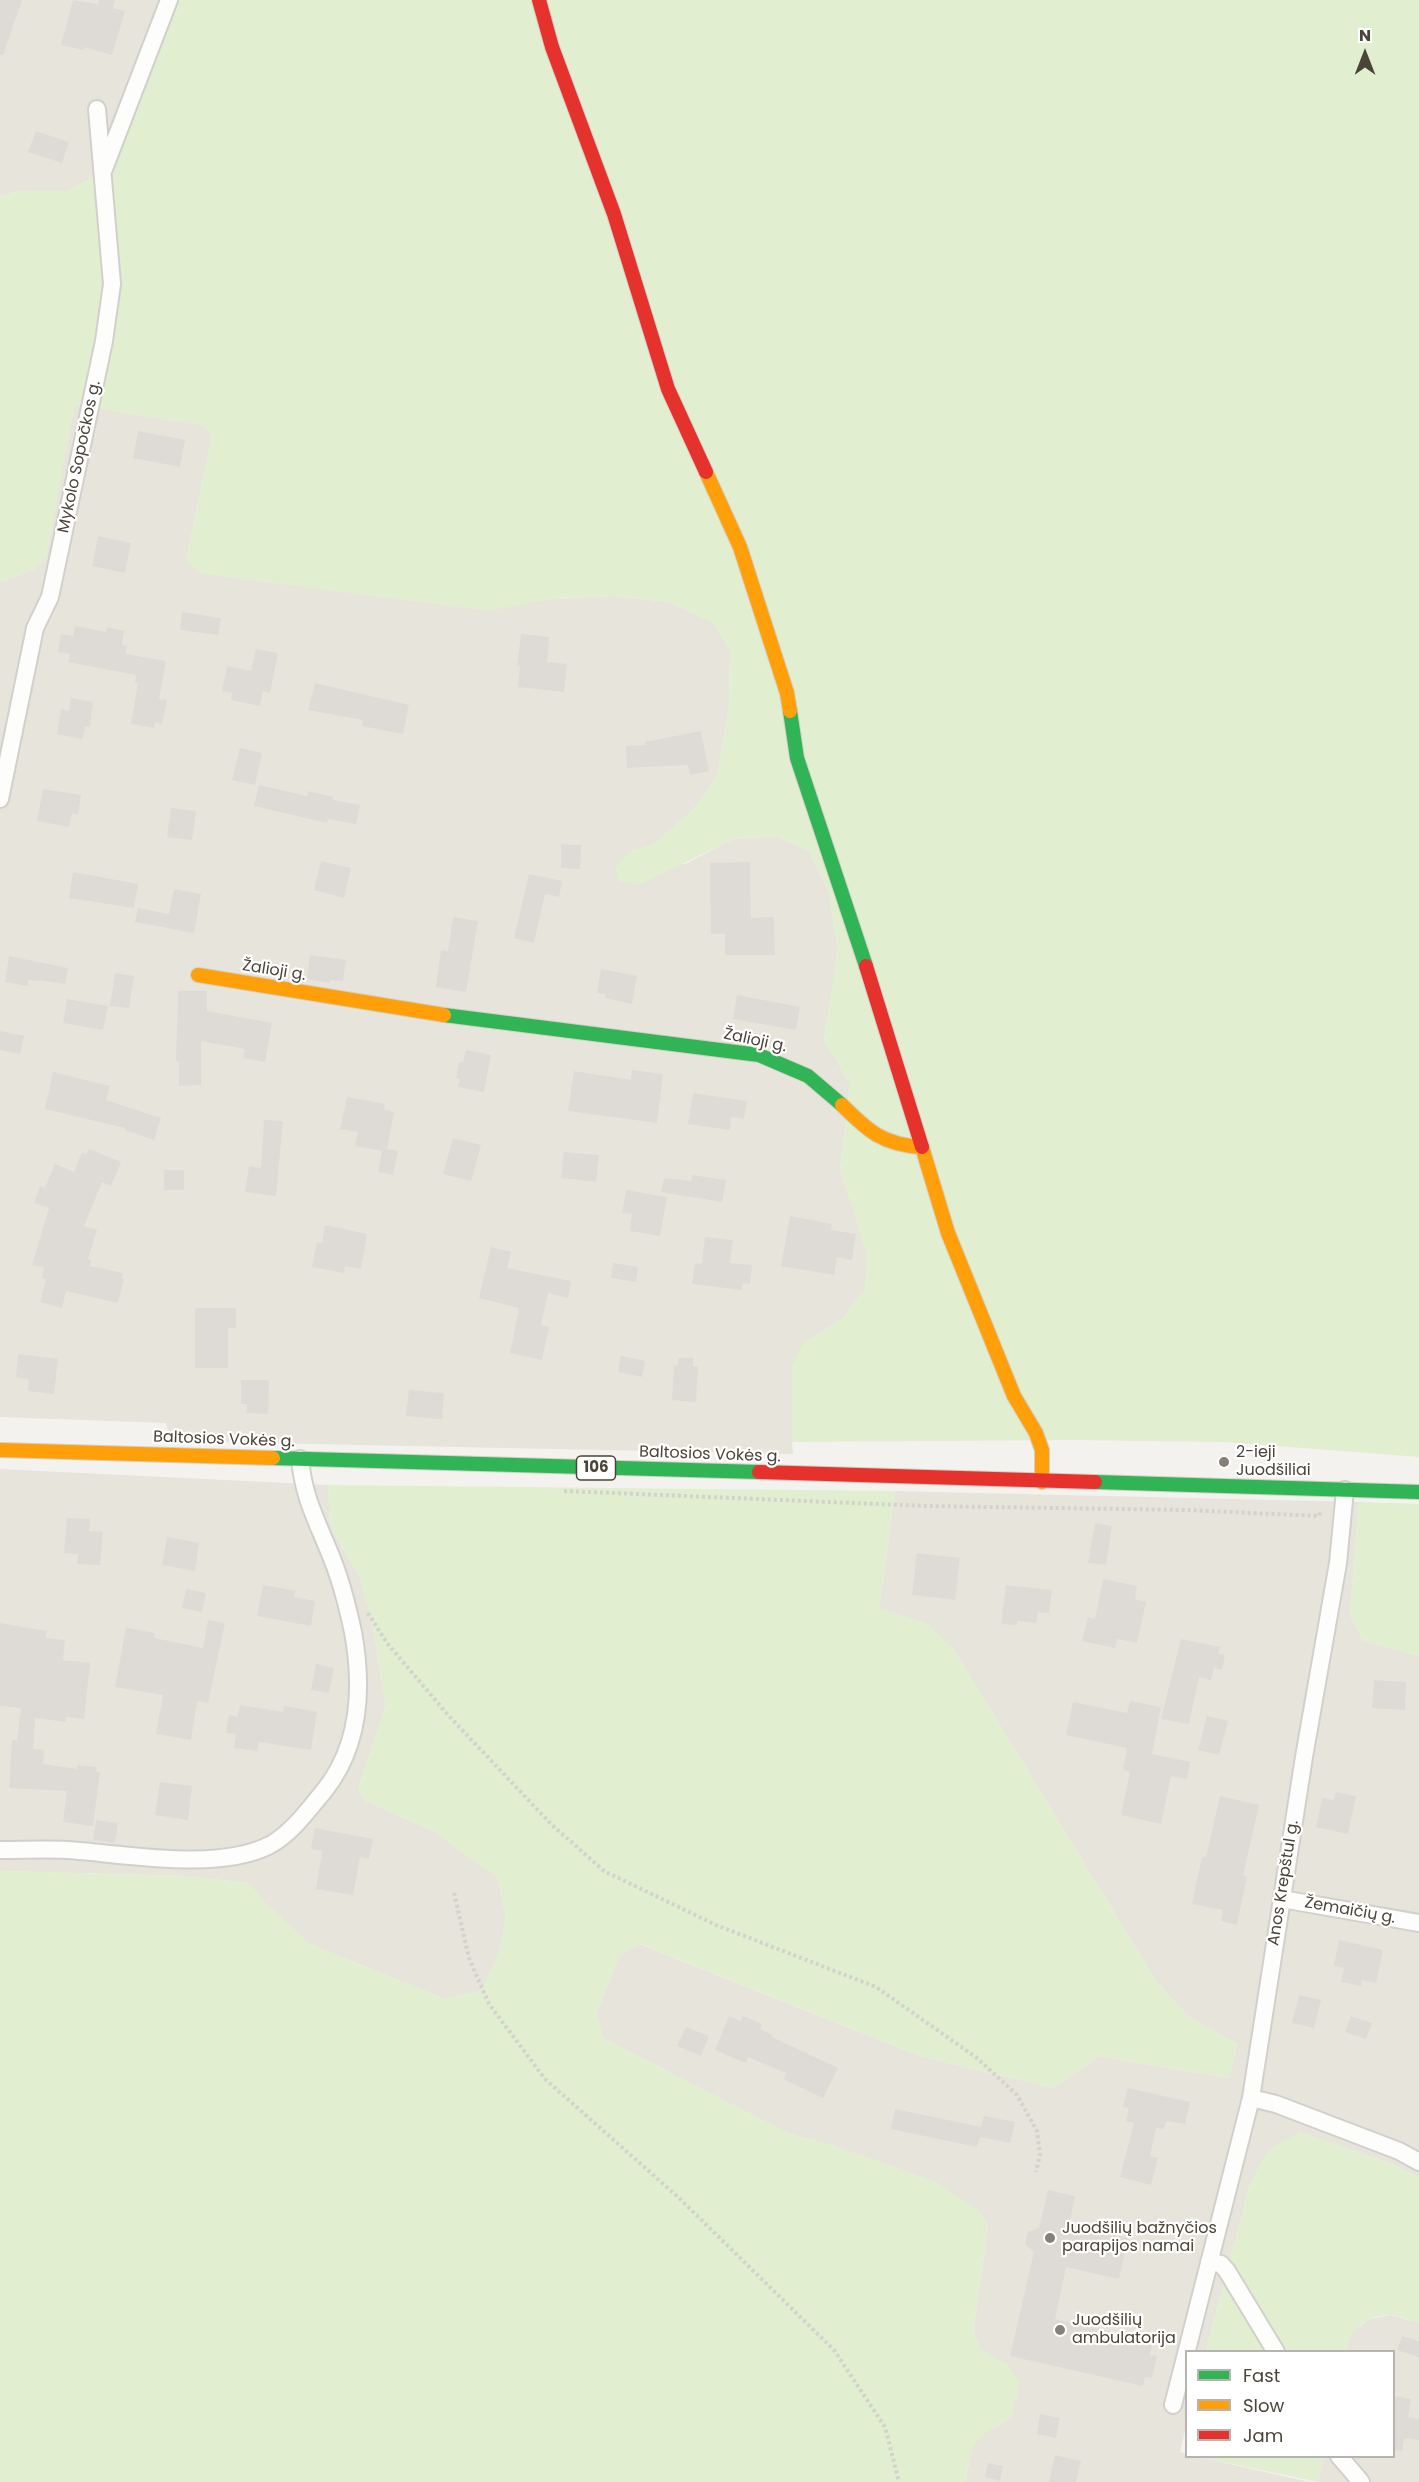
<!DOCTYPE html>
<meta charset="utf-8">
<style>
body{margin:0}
#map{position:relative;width:1419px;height:2482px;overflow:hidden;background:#f4f2ee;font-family:Poppins,sans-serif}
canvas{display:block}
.legend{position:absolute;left:1185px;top:2350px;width:210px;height:108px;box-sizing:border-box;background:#fff;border:2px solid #b7b4b0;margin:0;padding:8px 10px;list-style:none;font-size:18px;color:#4b4439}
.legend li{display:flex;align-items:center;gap:12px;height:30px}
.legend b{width:30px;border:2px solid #b7b4b0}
.north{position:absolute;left:1335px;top:24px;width:60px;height:60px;-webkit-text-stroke:4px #fff;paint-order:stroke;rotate:0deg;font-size:16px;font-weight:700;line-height:24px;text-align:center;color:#4b4439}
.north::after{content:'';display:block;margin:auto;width:21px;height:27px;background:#4b4439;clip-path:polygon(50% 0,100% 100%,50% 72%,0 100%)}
</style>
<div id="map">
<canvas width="1419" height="2482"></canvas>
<ul class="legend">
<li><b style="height:8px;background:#30b455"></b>Fast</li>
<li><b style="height:8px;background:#ff9f0a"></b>Slow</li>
<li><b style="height:8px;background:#e5322d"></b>Jam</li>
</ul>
<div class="north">N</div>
</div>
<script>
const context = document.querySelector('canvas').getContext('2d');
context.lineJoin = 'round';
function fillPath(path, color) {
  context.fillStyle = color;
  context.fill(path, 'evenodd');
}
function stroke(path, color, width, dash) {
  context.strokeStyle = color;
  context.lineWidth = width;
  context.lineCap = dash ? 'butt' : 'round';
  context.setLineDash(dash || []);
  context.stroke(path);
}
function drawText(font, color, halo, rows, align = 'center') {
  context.font = font + ' Poppins,sans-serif';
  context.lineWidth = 4.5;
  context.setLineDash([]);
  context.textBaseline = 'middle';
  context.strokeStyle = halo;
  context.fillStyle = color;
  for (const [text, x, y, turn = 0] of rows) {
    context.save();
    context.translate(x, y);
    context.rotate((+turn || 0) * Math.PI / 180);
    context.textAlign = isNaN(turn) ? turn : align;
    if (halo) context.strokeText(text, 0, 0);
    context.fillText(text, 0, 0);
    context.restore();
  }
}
fillPath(new Path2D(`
 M 0,0 L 174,0 L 102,172 L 68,191 L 19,191 L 0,197 Z
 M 74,405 L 203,425 L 212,436 L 186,561 L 553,599 L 613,596 L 669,602 L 714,623 L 730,651 L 729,704 L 717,777 L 691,812 L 653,845 L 629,852 L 685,864 L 733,839 L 776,836 L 809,851 L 829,893 L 838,950 L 824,1041 L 850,1083 L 840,1171 L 854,1210 L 868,1259 L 865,1289 L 843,1318 L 803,1344 L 792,1442 L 793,1454 L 170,1441 L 166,1423 L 0,1417 L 0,582 L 33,570 L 46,558 Z
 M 0,1469 L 328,1485 L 330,1526 L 360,1578 L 372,1621 L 386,1705 L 358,1790 L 366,1801 L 435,1832 L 498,1878 L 506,1918 L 498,1956 L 482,1991 L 445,1999 L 309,1944 L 267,1905 L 248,1883 L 186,1876 L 0,1871 Z
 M 895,1491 L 1359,1502 L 1350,1615 L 1363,1640 L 1419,1656 L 1419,2177 L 1392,2164 L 1300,2132 L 1251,2181 L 1206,2351 L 1186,2352 L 1186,2426 L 1180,2452 L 1186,2454 L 1186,2456 L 1199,2457 L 1310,2482 L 965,2482 L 973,2445 L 986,2432 L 1012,2417 L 1007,2365 L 980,2349 L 973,2332 L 988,2226 L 936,2182 L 831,2145 L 787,2133 L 603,2038 L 596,2014 L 620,1955 L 640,1944 L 920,2056 L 1053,2088 L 1099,2056 L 1229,2078 L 1237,2044 L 1189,2017 L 1156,1981 L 954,1650 L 928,1624 L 879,1609 Z
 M 1391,2315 L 1419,2323 L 1419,2482 L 1318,2482 L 1324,2457 L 1394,2456 L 1394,2352 L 1346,2351 L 1350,2334 L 1369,2319 Z`), '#e7e4dc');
fillPath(new Path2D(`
 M 174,0 L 1419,0 L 1419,1457 L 1224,1442 L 1072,1440 L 792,1442 L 792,1366 L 803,1344 L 843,1318 L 865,1289 L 868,1259 L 854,1210 L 840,1171 L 850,1083 L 824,1041 L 838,950 L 829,893 L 809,851 L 776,836 L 733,839 L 639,885 L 618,881 L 615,868 L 629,852 L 653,845 L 691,812 L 717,777 L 729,704 L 730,651 L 714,623 L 669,602 L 613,596 L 553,599 L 488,611 L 202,574 L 186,561 L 212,436 L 203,425 L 75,406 L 46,558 L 33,570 L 0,582 L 0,197 L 19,191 L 68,191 L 102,172 Z
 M 328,1485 L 895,1491 L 879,1609 L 929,1624 L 954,1650 L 1156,1981 L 1189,2017 L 1237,2044 L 1229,2078 L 1099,2056 L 1053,2088 L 920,2056 L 641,1944 L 620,1956 L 596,2014 L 603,2038 L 787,2133 L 831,2145 L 936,2182 L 981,2212 L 988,2226 L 973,2332 L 980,2349 L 1007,2365 L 1020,2382 L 1012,2417 C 973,2439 974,2439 965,2482 L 0,2482 L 0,1871 L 186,1876 L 249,1883 L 267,1905 L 309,1944 L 445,1999 L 482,1991 L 498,1956 L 506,1918 L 498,1878 L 435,1832 L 366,1801 L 358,1790 L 386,1705 L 372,1621 L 360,1578 L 330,1526 Z
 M 1359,1502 L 1419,1504 L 1419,1656 L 1363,1640 L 1350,1615 Z
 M 1300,2132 L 1392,2164 L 1419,2177 L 1419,2323 C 1410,2321 1400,2316 1391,2315 C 1365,2315 1351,2329 1346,2351 L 1206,2352 L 1251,2181 L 1268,2150 Z
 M 1199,2457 L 1324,2457 L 1318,2482 Z`), '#e1eecf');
fillPath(new Path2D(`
 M 0,0 L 22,0 L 3,55 L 0,55 Z
 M 73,0 L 98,4 L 99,0 L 115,0 L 113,8 L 125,11 L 112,55 L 84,47 L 83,50 L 61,45 Z
 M 36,131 L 69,142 L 62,163 L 28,152 Z
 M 138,431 L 185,440 L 180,467 L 133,458 Z
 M 98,536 L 131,543 L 125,573 L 92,566 Z
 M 182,612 L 221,618 L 218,635 L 180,630 Z
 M 75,626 L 106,632 L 107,627 L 124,631 L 122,645 L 127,646 L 126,654 L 166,661 L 159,699 L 167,700 L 162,724 L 155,722 L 154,728 L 131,724 L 138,683 L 135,683 L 136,675 L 68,662 L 70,654 L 58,652 L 61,634 L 73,636 Z
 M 521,634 L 549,637 L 547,662 L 567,664 L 564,692 L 518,687 L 520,666 L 517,666 Z
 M 256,649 L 278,653 L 270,693 L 263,691 L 260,706 L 231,700 L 232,693 L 222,691 L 227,666 L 251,671 Z
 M 315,683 L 409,705 L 403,734 L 362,726 L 363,720 L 308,710 Z
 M 71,698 L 93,702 L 90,727 L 85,726 L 83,739 L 57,734 L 61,709 L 69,711 Z
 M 701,731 L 709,771 L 690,775 L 688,765 L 627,768 L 626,746 L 646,745 L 645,742 Z
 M 240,748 L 262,753 L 255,785 L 232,780 Z
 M 259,785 L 307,796 L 308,791 L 333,797 L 333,800 L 360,805 L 356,824 L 328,819 L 327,823 L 254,806 Z
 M 43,789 L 81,795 L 78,815 L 72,813 L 69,827 L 37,821 Z
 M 171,808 L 196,811 L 192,840 L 167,837 Z
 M 561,844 L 581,845 L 580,869 L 561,868 Z
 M 321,861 L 351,868 L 344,898 L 314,890 Z
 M 750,862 L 751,918 L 774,917 L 775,955 L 725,955 L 725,934 L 711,934 L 710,863 Z
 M 73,872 L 138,884 L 134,908 L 69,898 Z
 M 529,874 L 562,881 L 559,897 L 545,894 L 534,943 L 514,938 Z
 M 174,889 L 201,894 L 194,933 L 135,922 L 138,908 L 169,914 Z
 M 453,917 L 478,921 L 466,992 L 436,987 L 441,950 L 448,951 Z
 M 310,955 L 346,960 L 343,981 L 330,980 L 330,983 L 307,979 Z
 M 9,956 L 68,968 L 65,984 L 37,980 L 37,981 L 28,980 L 28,986 L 5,982 Z
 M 601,969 L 637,976 L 632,1004 L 605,998 L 606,994 L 597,993 Z
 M 115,973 L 134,976 L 129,1008 L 110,1006 Z
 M 178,991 L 207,991 L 207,1011 L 272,1023 L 265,1062 L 243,1058 L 245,1049 L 201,1041 L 201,1085 L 179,1086 L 179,1061 L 176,1061 Z
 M 737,995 L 800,1007 L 796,1030 L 733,1019 Z
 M 67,999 L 108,1006 L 103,1030 L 63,1023 Z
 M 0,1031 L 24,1036 L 20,1054 L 0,1050 Z
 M 466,1050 L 491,1055 L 484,1092 L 458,1087 L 460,1079 L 456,1078 L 459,1062 L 463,1063 Z
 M 632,1070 L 663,1074 L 657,1123 L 568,1111 L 574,1071 L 631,1080 Z
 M 53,1072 L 110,1086 L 106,1100 L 161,1118 L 154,1140 L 125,1130 L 125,1128 L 45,1109 Z
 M 693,1093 L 747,1101 L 744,1119 L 731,1117 L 730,1130 L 688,1124 Z
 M 347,1097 L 385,1104 L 384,1109 L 394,1112 L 387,1149 L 398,1151 L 393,1175 L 378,1172 L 382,1151 L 355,1146 L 358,1132 L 340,1129 Z
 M 264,1120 L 283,1121 L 276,1196 L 245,1192 L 249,1166 L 261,1168 Z
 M 453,1138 L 481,1145 L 471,1181 L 443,1174 Z
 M 89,1149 L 121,1162 L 111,1186 L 102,1182 L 84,1226 L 97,1230 L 88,1259 L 91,1260 L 90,1266 L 123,1273 L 122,1278 L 124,1279 L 118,1303 L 66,1291 L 62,1308 L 40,1302 L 46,1279 L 42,1278 L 44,1267 L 32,1265 L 49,1208 L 34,1203 L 40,1186 L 45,1188 L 55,1164 L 74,1172 L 82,1152 L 86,1154 Z
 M 564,1152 L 599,1155 L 596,1182 L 561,1178 Z
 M 164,1170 L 184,1170 L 184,1190 L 164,1190 Z
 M 692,1175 L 726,1180 L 722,1202 L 661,1192 L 664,1178 L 691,1181 Z
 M 626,1190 L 667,1197 L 660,1236 L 630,1231 L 632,1214 L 622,1213 Z
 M 790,1216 L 832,1224 L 831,1230 L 856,1234 L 852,1260 L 837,1257 L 834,1275 L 781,1266 Z
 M 325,1225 L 367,1234 L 361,1269 L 345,1266 L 344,1273 L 312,1267 L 317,1242 L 322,1243 Z
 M 705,1237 L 733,1240 L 730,1263 L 752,1265 L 750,1284 L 743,1283 L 742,1290 L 692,1284 L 695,1263 L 702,1264 Z
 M 491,1247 L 511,1252 L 507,1268 L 571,1281 L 568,1298 L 548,1293 L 541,1325 L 549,1327 L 542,1360 L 510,1353 L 519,1308 L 479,1298 Z
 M 613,1263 L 638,1267 L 636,1282 L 611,1278 Z
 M 195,1308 L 236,1308 L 236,1328 L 228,1328 L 228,1368 L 195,1368 Z
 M 18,1354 L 58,1359 L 54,1394 L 28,1391 L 29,1379 L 16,1377 Z
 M 621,1356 L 645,1361 L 642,1377 L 618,1372 Z
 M 678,1358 L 693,1358 L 693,1366 L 698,1367 L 696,1402 L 672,1400 L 674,1365 L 678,1366 Z
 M 241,1380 L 269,1380 L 268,1414 L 246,1413 L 247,1404 L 241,1404 Z
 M 409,1390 L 444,1393 L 442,1419 L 406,1416 Z
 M 67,1518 L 90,1519 L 89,1531 L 103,1532 L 100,1565 L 77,1564 L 78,1554 L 64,1553 Z
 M 1095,1523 L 1112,1526 L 1106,1565 L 1088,1563 Z
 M 167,1537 L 199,1543 L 195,1571 L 162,1565 Z
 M 917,1553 L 960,1558 L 955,1600 L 912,1595 Z
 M 1103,1579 L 1137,1586 L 1135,1599 L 1146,1602 L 1137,1643 L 1117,1639 L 1115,1648 L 1082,1641 L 1088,1617 L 1095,1619 Z
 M 263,1585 L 296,1591 L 294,1597 L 315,1601 L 311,1626 L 257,1616 Z
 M 1006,1585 L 1052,1590 L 1049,1613 L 1038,1612 L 1036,1623 L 1017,1621 L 1017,1625 L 1001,1624 Z
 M 186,1589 L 206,1593 L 202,1612 L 182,1608 Z
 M 208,1620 L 225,1623 L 208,1703 L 197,1701 L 191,1740 L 156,1734 L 163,1695 L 115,1687 L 126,1628 L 155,1633 L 154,1638 L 203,1648 Z
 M 0,1623 L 47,1631 L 46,1638 L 65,1640 L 63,1660 L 90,1663 L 84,1719 L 66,1717 L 66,1722 L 35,1718 L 33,1749 L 44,1750 L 43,1764 L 77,1769 L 78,1765 L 97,1767 L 96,1772 L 100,1772 L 93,1826 L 63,1822 L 67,1791 L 9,1788 L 12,1740 L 17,1741 L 21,1708 L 0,1706 Z
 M 1181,1639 L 1220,1647 L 1218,1654 L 1225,1655 L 1222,1670 L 1214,1668 L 1211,1680 L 1199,1677 L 1189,1724 L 1161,1719 Z
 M 316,1664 L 334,1668 L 329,1693 L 311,1690 Z
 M 1374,1680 L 1406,1682 L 1405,1710 L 1372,1708 Z
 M 1130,1701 L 1161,1707 L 1152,1754 L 1190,1762 L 1187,1779 L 1171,1776 L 1161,1824 L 1121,1815 L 1130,1772 L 1123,1770 L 1127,1748 L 1066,1735 L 1073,1702 L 1127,1713 Z
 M 240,1705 L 283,1712 L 284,1706 L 317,1712 L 311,1750 L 259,1742 L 257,1751 L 234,1748 L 236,1734 L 226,1733 L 229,1715 L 238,1717 Z
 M 1207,1716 L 1228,1721 L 1219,1755 L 1198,1750 Z
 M 160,1782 L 192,1786 L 188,1820 L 155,1815 Z
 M 1336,1792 L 1356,1796 L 1348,1834 L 1316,1827 L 1322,1798 L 1334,1800 Z
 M 1220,1796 L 1259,1805 L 1243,1876 L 1247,1876 L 1237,1925 L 1221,1921 L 1223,1910 L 1192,1904 L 1202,1856 L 1206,1857 Z
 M 96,1820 L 118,1823 L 115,1843 L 93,1840 Z
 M 315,1828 L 373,1839 L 369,1859 L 360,1857 L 353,1895 L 316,1889 L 322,1851 L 311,1849 Z
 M 1339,1940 L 1383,1950 L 1376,1983 L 1362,1980 L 1361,1986 L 1341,1982 L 1344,1968 L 1334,1966 Z
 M 1299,1995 L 1321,2000 L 1314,2028 L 1292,2023 Z
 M 729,2016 L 741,2021 L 743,2016 L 762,2024 L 760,2029 L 773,2035 L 772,2037 L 838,2068 L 823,2098 L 783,2079 L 786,2073 L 748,2057 L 746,2063 L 715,2050 Z
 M 1351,2016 L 1372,2023 L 1366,2039 L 1345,2032 Z
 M 686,2027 L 709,2036 L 701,2056 L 677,2046 Z
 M 1128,2088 L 1190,2102 L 1185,2124 L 1166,2121 L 1164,2129 L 1156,2128 L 1150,2156 L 1158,2158 L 1151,2185 L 1120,2177 L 1134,2123 L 1126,2121 L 1129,2108 L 1123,2107 Z
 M 895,2109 L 981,2127 L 984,2116 L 1015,2122 L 1010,2143 L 980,2137 L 977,2147 L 891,2129 Z
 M 1048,2190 L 1075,2196 L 1069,2225 L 1128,2238 L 1119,2279 L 1066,2267 L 1055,2319 L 1153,2341 L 1150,2355 L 1157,2356 L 1152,2378 L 1145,2377 L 1143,2386 L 1010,2356 L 1034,2252 L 1025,2244 L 1028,2232 L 1039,2228 Z
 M 1402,2336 L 1419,2341 L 1419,2357 L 1397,2350 Z
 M 1394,2396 L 1411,2399 L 1408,2417 L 1419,2419 L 1419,2440 L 1404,2438 L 1402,2451 L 1394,2450 Z
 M 1040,2414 L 1060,2418 L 1056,2438 L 1037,2434 Z
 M 1055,2455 L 1081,2461 L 1076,2482 L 1049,2482 Z
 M 988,2463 L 1003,2466 L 1000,2481 L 985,2477 Z`), '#dedbd6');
const street = new Path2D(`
 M 104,169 L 169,0
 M 0,799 L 35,628 L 50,597 L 104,341 L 112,284 L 97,109
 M 0,1850 C 23,1850 46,1849 68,1850 C 126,1854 217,1872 270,1845 C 292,1833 308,1810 324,1791 C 361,1745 363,1687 353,1632 C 349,1613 344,1593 338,1575 C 324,1533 304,1505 300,1459
 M 1282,1899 L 1419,1923
 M 1251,2098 L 1276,2104 L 1399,2151 L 1419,2162
 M 1209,2262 L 1221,2264 L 1227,2271 L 1276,2352
 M 1173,2405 L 1251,2098 L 1304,1757 L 1338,1563 L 1345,1490
 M 1339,2456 L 1361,2482`);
const fast = new Path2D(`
 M 790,711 L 797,758 L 866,966
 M 444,1015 L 759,1055 L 808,1076 L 842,1105
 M 273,1458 L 759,1472
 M 1095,1482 L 1419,1492`);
const slow = new Path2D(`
 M 706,472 L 740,547 L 787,693 L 790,711
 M 198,975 L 444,1015
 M 842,1105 C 868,1131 883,1145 922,1147 L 948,1233 L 1014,1396 L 1036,1433 L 1042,1450 L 1042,1482
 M 0,1450 L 273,1458`);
const jam = new Path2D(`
 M 539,0 L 552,47 L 614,214 L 668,389 L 706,472
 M 866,966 L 922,1147
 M 759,1472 L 1095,1482`);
stroke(street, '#d2d0cb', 20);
stroke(fast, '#d3cfc5', 16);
stroke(slow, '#d3cfc5', 16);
stroke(jam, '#d3cfc5', 16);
stroke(new Path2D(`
 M 564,1491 L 927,1506 L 1186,1510 L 1319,1516 L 1320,1511
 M 368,1613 L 387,1643 L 448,1715 L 551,1824 L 604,1871 L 716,1925 L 876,1987 L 977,2058 L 1017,2095 L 1037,2131 L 1040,2154 L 1036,2172
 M 454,1893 L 469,1958 L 489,2004 L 545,2079 L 679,2198 L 834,2350 L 885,2427 L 899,2482`), '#d3d2cc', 4, [3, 3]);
stroke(street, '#fdfdfc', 16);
stroke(fast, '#30b455', 14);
stroke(slow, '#ff9f0a', 14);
stroke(jam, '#e5322d', 14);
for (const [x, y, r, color] of [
 [1224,1462,6,"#868178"],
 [1050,2238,6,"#868178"],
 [1060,2330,6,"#868178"]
]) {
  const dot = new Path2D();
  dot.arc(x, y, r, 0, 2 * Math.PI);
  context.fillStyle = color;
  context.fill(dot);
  stroke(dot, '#fff', 2);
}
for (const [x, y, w] of [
 [596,1468,39]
]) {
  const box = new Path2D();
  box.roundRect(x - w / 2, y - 12, w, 24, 4.5);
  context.fillStyle = '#fff';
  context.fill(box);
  stroke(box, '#4b4439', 1.5);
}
drawText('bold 15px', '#4b4439', null, [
 ["106",596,1468]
]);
drawText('16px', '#4b4439', '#fff', [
 ["Mykolo Sopočkos g.",80,457,-78],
 ["Žalioji g.",274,971,9],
 ["Žalioji g.",755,1041,12],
 ["Baltosios Vokės g.",224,1440,2],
 ["Baltosios Vokės g.",710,1455,2],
 ["Anos Krepštul g.",1284,1883,-81],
 ["Žemaičių g.",1350,1911,10]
]);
drawText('16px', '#4b4439', '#fff', [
 ["2-ieji",1236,1453],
 ["Juodšiliai",1236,1471],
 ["Juodšilių bažnyčios",1062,2229],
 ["parapijos namai",1062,2247],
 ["Juodšilių",1072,2321],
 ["ambulatorija",1072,2339]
], 'left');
</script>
